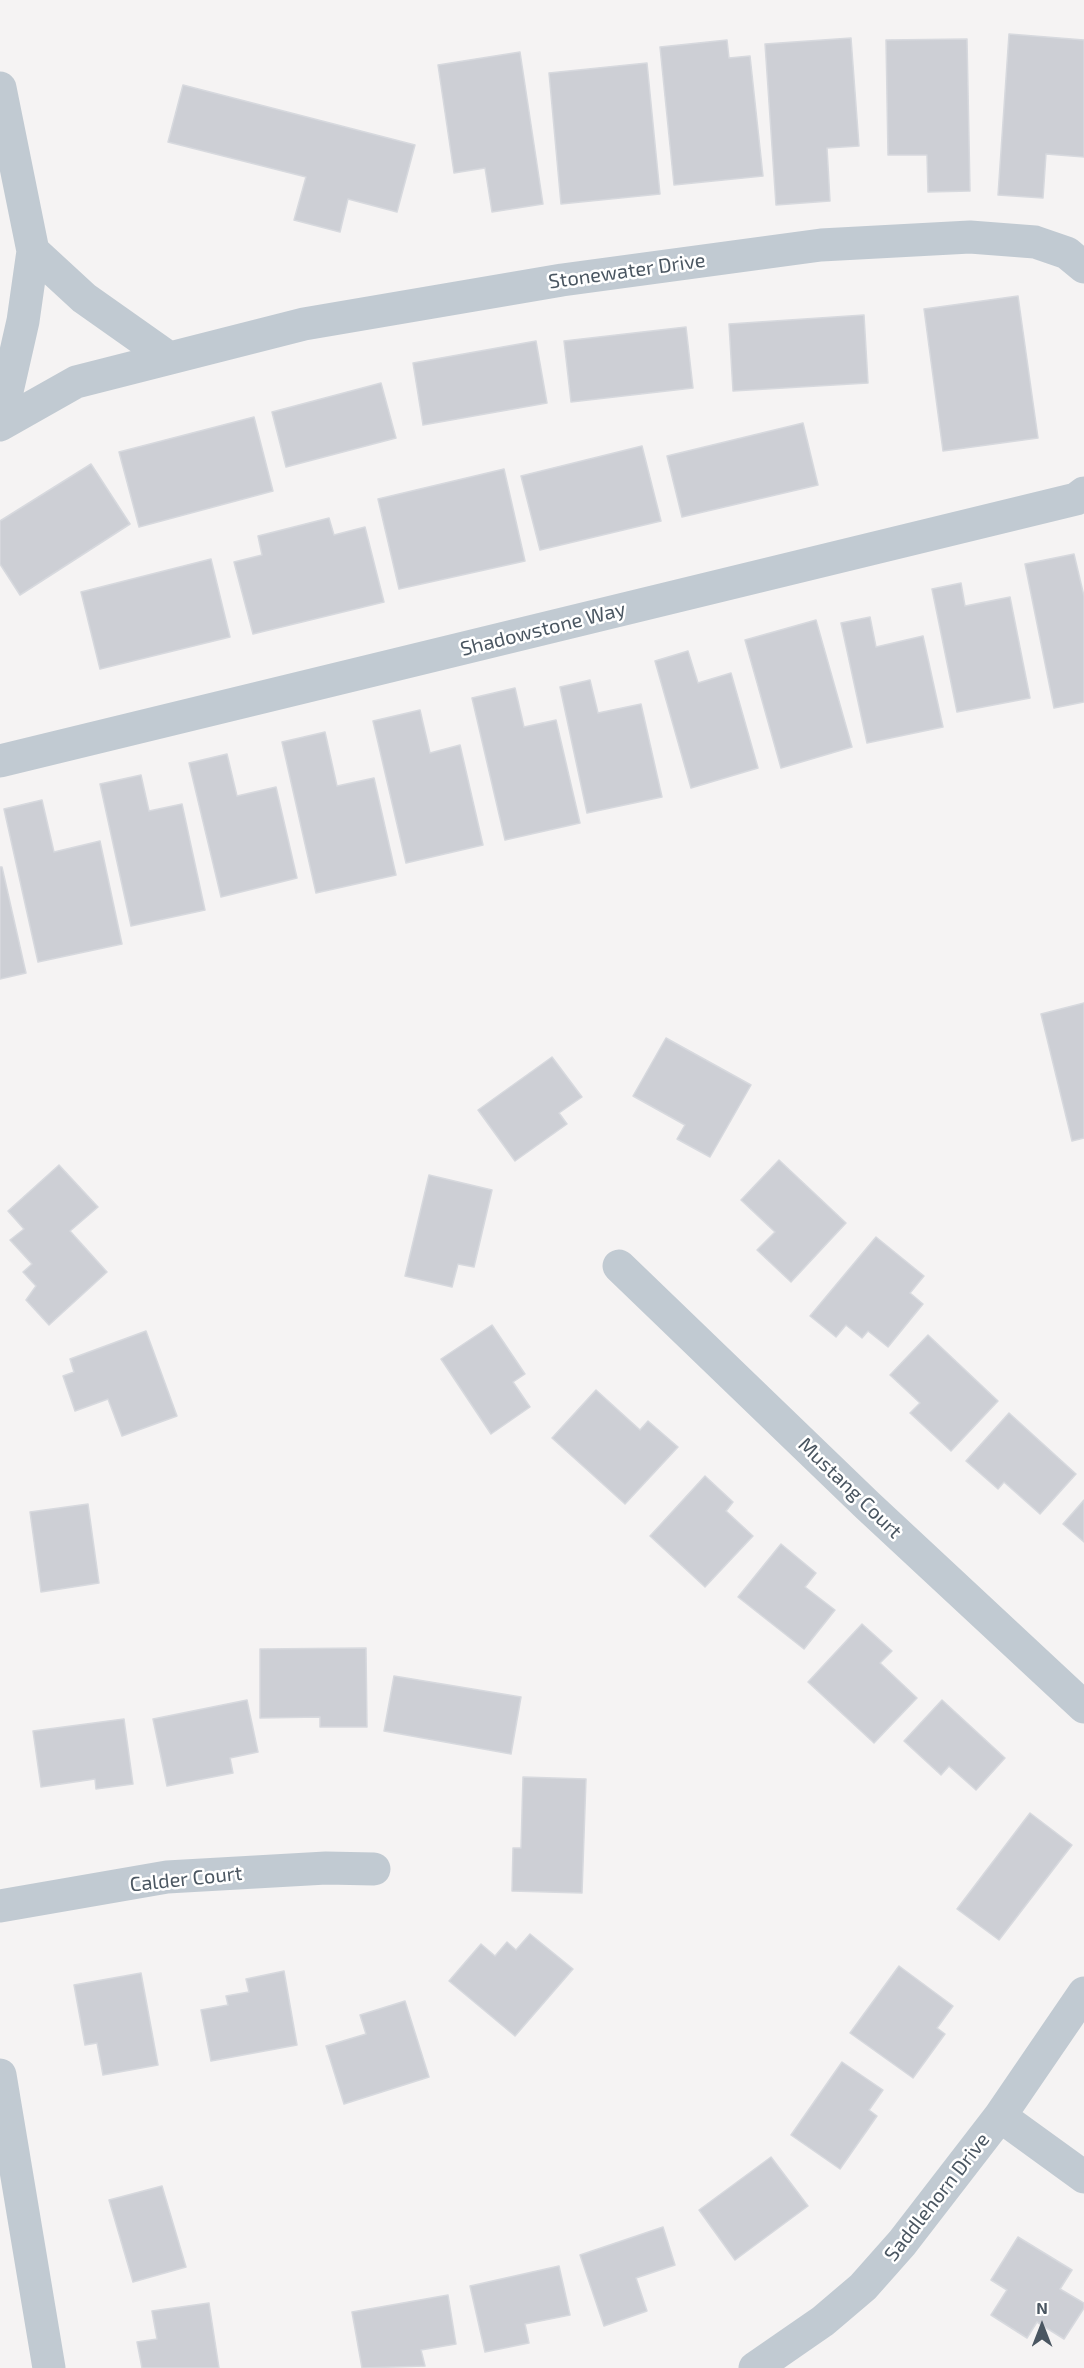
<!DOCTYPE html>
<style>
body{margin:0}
#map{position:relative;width:1084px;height:2368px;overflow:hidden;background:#f5f3f3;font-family:"Exo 2",sans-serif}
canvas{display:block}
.north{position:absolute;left:1012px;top:2296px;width:60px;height:60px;-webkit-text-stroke:4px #fff;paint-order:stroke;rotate:0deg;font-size:16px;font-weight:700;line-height:24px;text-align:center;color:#4a5661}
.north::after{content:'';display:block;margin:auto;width:21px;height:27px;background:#4a5661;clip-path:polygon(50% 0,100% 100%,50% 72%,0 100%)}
</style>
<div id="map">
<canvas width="1084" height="2368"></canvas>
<div class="north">N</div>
</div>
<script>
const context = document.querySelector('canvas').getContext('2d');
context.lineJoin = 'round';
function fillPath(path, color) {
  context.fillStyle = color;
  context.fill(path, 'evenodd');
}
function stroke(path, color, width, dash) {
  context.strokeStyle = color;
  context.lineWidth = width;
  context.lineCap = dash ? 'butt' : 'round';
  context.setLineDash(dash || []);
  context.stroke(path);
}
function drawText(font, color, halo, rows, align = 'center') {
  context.font = font + ' "Exo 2",sans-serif';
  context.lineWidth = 5;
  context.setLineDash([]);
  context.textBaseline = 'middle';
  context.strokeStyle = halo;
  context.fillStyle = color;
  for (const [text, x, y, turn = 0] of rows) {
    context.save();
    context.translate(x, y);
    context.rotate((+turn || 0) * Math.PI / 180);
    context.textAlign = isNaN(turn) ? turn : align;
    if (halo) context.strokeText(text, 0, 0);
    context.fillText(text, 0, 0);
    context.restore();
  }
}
const building = new Path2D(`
 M 1009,34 L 1084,40 L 1084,157 L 1046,154 L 1043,198 L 998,195 Z
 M 851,38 L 859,146 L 827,148 L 830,201 L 776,205 L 765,44 Z
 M 967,39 L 970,191 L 928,192 L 927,155 L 888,155 L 886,40 Z
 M 727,40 L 729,58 L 750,56 L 763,176 L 674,185 L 660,47 Z
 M 520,52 L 543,204 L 492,212 L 485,168 L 454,173 L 438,65 Z
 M 647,63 L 660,194 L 561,204 L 549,73 Z
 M 183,85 L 415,145 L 397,212 L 348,199 L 340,232 L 294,220 L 306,177 L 168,142 Z
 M 1018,296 L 1038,438 L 943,451 L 924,309 Z
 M 864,315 L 868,383 L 733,391 L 729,324 Z
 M 686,327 L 693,388 L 571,402 L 564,341 Z
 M 536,341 L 547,403 L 423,425 L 413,363 Z
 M 381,383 L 396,438 L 286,467 L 272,412 Z
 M 254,417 L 273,491 L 139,527 L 119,452 Z
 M 803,423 L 818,485 L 682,517 L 667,456 Z
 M 642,446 L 661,521 L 540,550 L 521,476 Z
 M 91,464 L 130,524 L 20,595 L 0,564 L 0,521 Z
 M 504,469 L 525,561 L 399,589 L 378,499 Z
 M 329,518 L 334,535 L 365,527 L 384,602 L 253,634 L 234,562 L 262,555 L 258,536 Z
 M 1074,554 L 1084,596 L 1084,702 L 1054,708 L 1025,564 Z
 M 211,559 L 230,637 L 100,669 L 81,592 Z
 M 961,583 L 965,606 L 1010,597 L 1030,698 L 957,712 L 932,589 Z
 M 870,617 L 876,647 L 923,636 L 943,727 L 867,743 L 841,623 Z
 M 816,620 L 852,747 L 781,768 L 745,640 Z
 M 688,651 L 698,683 L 731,673 L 758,768 L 691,788 L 655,661 Z
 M 590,680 L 598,713 L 641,704 L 662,797 L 587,813 L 560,687 Z
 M 515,688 L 524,727 L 556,720 L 580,823 L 505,840 L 472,698 Z
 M 420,710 L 430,753 L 460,745 L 483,845 L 406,863 L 373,721 Z
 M 325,732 L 337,786 L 374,778 L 396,875 L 316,893 L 282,742 Z
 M 227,754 L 237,796 L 276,787 L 297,878 L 221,897 L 189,763 Z
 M 141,775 L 149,811 L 182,804 L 205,910 L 131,926 L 100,784 Z
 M 42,800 L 54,852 L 100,841 L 122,944 L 38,962 L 4,809 Z
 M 0,867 L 2,867 L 26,973 L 0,979 Z
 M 1084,1003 L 1084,1138 L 1072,1141 L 1041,1014 Z
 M 666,1038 L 751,1085 L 710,1157 L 677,1139 L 685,1125 L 633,1096 Z
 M 552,1057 L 582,1097 L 559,1113 L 567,1124 L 515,1161 L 478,1110 Z
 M 779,1160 L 846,1223 L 791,1282 L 757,1250 L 775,1232 L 741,1200 Z
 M 59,1165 L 98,1207 L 70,1231 L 107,1272 L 49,1325 L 26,1300 L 36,1286 L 23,1272 L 32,1264 L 10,1240 L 24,1229 L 8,1211 Z
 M 429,1175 L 492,1190 L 474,1267 L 458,1264 L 452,1287 L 405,1276 Z
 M 876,1237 L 924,1276 L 910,1293 L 923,1304 L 888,1347 L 868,1331 L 862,1338 L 846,1325 L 836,1337 L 810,1316 Z
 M 492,1325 L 525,1374 L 513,1382 L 530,1407 L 491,1434 L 441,1359 Z
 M 146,1331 L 177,1416 L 122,1436 L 108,1399 L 75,1411 L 63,1376 L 74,1372 L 70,1359 Z
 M 928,1335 L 998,1401 L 951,1451 L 910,1413 L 920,1403 L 890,1375 Z
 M 596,1390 L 640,1430 L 648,1421 L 678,1447 L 625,1504 L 552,1438 Z
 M 1009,1413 L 1076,1474 L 1040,1514 L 1004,1482 L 998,1489 L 966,1461 Z
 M 705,1476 L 733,1502 L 726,1511 L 753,1536 L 705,1587 L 650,1536 Z
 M 1084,1500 L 1084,1542 L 1063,1524 Z
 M 88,1504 L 99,1583 L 41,1592 L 30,1512 Z
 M 781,1544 L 816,1573 L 805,1587 L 835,1610 L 804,1649 L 738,1597 Z
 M 862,1624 L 892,1651 L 880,1663 L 917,1698 L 874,1743 L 808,1682 Z
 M 366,1648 L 367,1727 L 320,1727 L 320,1717 L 260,1718 L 260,1649 Z
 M 394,1676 L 521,1697 L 511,1754 L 384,1731 Z
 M 247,1700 L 258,1752 L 230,1758 L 233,1773 L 167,1786 L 153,1719 Z
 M 942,1700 L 1005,1758 L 976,1790 L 949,1766 L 941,1775 L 904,1741 Z
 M 124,1719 L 133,1784 L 96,1789 L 95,1779 L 41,1787 L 33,1731 Z
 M 523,1777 L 586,1779 L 582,1893 L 512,1891 L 513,1848 L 521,1848 Z
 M 1030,1813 L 1072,1845 L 999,1940 L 957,1909 Z
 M 530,1934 L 573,1969 L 515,2036 L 449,1981 L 481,1944 L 495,1956 L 507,1942 L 516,1950 Z
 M 899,1966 L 953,2006 L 937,2028 L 945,2034 L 913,2078 L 850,2033 Z
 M 284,1971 L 297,2045 L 211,2061 L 201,2010 L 228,2005 L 226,1996 L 249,1992 L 246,1979 Z
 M 141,1973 L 158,2065 L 103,2075 L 97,2043 L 85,2045 L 74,1985 Z
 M 405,2001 L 429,2077 L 344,2104 L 326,2046 L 366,2034 L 360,2015 Z
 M 842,2062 L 883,2090 L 869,2110 L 877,2116 L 840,2169 L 791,2135 Z
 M 771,2157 L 808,2206 L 735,2260 L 699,2210 Z
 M 162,2186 L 186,2267 L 133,2282 L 109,2200 Z
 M 663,2227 L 675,2265 L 636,2278 L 647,2311 L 604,2326 L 580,2255 Z
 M 1018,2237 L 1072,2270 L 1060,2289 L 1084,2303 L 1084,2308 L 1064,2339 L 1037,2322 L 1027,2338 L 991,2315 L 1007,2290 L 991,2280 Z
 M 559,2266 L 570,2315 L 525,2324 L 529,2343 L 485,2352 L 470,2286 Z
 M 448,2295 L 456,2344 L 421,2350 L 425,2366 L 362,2368 L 352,2312 Z
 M 209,2303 L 219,2368 L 142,2368 L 137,2342 L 157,2339 L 152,2311 Z`);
fillPath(building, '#cdcfd5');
stroke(building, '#d7d9de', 1.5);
stroke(new Path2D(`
 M 0,88 L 33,251 L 23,321 L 0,422
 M 33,251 L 84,298 L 169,358
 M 0,425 L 76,382 L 304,324 L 562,280 L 821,245 L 970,237 L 1035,242 L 1067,253 L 1084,267
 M 0,761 L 1076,499 L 1084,493
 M 619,1266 L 867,1505 L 1084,1707
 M 0,1906 L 167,1877 L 326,1868 L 374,1869
 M 0,2075 L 49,2368
 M 1000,2116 L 1084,2177
 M 755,2368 L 823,2321 L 863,2287 L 902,2243 L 1000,2116 L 1084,1993`), '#c1cad2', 33);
drawText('20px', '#4a5661', '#fff', [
 ["Stonewater Drive",627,271,-8],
 ["Shadowstone Way",543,629,-14],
 ["Mustang Court",850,1488,44],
 ["Calder Court",186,1879,-6],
 ["Saddlehorn Drive",937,2197,-52]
]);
</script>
